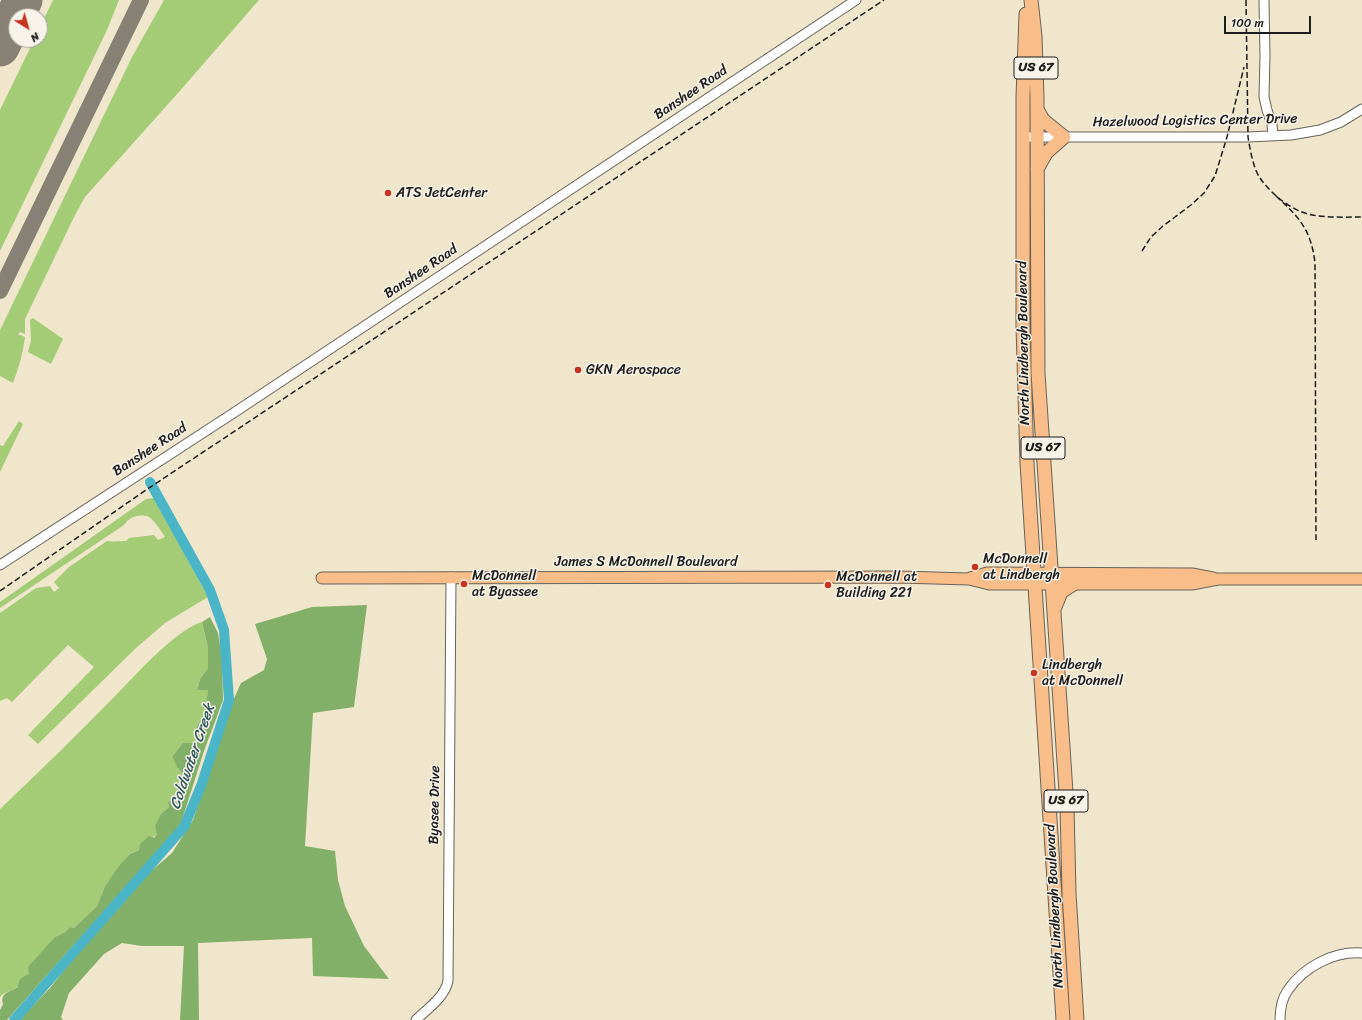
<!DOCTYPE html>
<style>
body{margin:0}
#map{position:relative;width:1362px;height:1020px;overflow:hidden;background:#f0e6cc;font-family:Sriracha,sans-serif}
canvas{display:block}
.north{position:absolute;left:8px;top:8px;width:40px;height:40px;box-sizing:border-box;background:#f7f3e8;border:1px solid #9f9d96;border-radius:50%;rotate:143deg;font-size:11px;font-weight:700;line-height:16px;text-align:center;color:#1c1c1c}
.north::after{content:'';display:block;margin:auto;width:14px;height:18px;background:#c8321e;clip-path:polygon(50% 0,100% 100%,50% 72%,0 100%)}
.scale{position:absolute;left:1224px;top:16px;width:87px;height:18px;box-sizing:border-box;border:2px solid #1c1c1c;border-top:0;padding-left:5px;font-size:12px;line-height:14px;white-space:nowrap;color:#1c1c1c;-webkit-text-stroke:3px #f7f3e8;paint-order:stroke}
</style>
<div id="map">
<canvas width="1362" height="1020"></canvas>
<div class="north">N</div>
<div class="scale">100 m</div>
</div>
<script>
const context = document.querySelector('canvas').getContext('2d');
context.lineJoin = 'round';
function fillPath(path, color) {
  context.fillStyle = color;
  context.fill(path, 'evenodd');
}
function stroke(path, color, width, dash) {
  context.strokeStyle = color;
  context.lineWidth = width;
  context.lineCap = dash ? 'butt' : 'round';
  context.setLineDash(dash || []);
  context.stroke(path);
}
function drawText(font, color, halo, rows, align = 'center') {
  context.font = font + ' Sriracha,sans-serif';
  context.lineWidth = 3;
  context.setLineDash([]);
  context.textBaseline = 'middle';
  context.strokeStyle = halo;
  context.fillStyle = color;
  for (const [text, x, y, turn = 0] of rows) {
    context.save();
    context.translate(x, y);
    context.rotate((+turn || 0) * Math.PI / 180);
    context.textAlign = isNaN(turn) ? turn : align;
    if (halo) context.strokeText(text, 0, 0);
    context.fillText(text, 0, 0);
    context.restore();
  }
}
fillPath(new Path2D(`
 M 53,0 L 119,0 L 107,30 L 0,251 L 0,110 L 34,40 L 40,40 L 40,27 Z
 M 164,0 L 259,0 L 178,93 L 85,197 L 75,215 L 25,319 L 25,334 L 20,332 L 18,334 L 25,337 C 23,353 19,367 13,383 L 0,376 L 0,330 L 132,57 Z
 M 33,318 L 63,339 L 51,364 L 28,352 L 31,340 L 30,320 Z
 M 19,421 L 23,424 L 0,472 L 0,445 L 3,446 Z
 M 154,498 L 208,597 L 165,623 L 136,648 L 38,744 L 28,735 L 94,667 L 68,645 L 12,702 L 7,698 L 0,701 L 0,613 L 36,588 L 50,586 L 54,592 L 59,588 L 54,582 L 69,567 L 107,541 C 114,542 119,541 126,541 L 129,538 L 154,535 L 158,540 L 165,537 C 161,531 155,521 149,517 C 140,513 129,517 124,525 L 0,608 L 0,602 L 146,499 Z
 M 202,622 L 208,648 L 208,668 L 200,679 L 197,690 L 208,690 L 203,738 L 195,743 L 183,744 L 178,769 L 184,776 L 187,785 L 181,793 L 168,802 L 169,807 L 161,814 L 157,834 L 139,850 L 130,854 L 105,886 L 97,906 L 74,928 L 70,927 L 65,932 L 55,937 L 29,974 C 22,977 18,980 18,987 L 3,994 L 0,997 L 0,809 C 39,772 78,734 116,695 C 137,674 174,631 202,622 Z`), '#a4cc77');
fillPath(new Path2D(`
 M 367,605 L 354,707 L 313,713 L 305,846 L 335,851 L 338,880 L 345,906 L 364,946 L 389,979 L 313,976 L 312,938 L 198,943 L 199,1020 L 180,1020 L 184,946 L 142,946 L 122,943 L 104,954 L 69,993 L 61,1017 L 63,1020 L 19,1020 L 50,988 L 86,942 L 116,911 L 143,878 L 172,853 L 193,820 L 232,703 L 241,683 L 264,670 L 267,659 L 255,624 L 312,607 Z
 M 210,617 L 218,633 L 222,656 L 223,700 L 204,751 L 180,826 L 7,1020 L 0,1020 L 0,1010 L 3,1004 C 0,993 9,992 18,987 C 18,979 22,977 29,974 L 28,967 L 55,937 L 65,932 L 70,927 L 74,928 L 97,906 L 105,886 L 119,866 L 130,854 L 139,850 L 140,844 L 149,836 L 154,838 L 157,834 L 155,826 L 161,814 L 169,807 L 168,802 L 181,793 L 187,785 C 184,772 175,769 173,756 L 183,743 L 195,743 L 202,738 L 197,734 L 195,730 L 205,714 L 208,690 L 197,690 L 200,679 L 208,668 L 208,648 L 202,622 Z`), '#83b068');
stroke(new Path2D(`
 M 14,1020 L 184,827 L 201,786 L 229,700 L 224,630 L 210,590 L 150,482`), '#49b5c6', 10);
stroke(new Path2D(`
 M 0,291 L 141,0`), '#868174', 16);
stroke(new Path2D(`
 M 0,47 L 23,0`), '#868174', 39);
const minor = new Path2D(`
 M 1264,0 L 1265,56 L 1264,97 L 1267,110 L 1272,124 L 1273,136
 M 1024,137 L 1248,137 L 1291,135 L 1320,130 L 1341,122 L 1362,109
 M 0,565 L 235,412 L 856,0
 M 416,1020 C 427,1009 445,997 448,981 L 451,577
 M 1280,1020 C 1280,1010 1282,998 1288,990 C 1304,967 1333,951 1362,953`);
const major = new Path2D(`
 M 322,578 L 899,577 L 969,579 L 989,584 L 1192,584 L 1218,579 L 1362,579
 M 970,578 L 987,573 L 1192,574 L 1213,578`);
const highway = new Path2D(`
 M 1031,0 L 1035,36 L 1037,98 L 1038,373 L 1067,807 L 1069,893 L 1077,1020
 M 1026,14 L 1023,97 L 1023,326 L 1027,463 L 1063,1020
 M 1037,109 L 1043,120 L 1064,137 L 1046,153 L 1037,169
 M 1055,607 L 1061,592 L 1075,583`);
stroke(minor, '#66635a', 11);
stroke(major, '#66635a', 13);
stroke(highway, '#66635a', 15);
stroke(minor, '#fff', 9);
stroke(major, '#f8bd88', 11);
stroke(highway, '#f8bd88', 13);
stroke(new Path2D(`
 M 1246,0 L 1248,137 C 1250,149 1253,168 1260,178 C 1272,195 1292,211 1312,215 C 1328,218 1346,217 1362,217
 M 1276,196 C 1300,218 1311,230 1315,263 L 1316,540
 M 1142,251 L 1151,237 L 1163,226 L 1191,205 L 1204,193 L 1215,176 L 1227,137 L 1244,67
 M 0,591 L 146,490 L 884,0`), '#1c1c1c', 1.5, [6, 3]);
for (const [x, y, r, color] of [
 [388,193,4,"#c8321e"],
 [578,370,4,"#c8321e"],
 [975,567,4,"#c8321e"],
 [464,584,4,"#c8321e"],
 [828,585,4,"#c8321e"],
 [1034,673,4,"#c8321e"]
]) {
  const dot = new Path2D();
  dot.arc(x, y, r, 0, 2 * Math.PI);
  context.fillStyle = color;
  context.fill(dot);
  stroke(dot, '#f7f3e8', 1.5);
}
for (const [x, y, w] of [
 [1036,68,44],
 [1043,448,44],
 [1066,801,44]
]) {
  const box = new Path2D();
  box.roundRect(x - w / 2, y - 11, w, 22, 3);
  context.fillStyle = '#f7f3e8';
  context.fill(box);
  stroke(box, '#1c1c1c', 1);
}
drawText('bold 13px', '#1c1c1c', null, [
 ["US 67",1036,68],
 ["US 67",1043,448],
 ["US 67",1066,801]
]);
drawText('14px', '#1c1c1c', '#f7f3e8', [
 ["Banshee Road",691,93,-34],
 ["Hazelwood Logistics Center Drive",1195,121,-1],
 ["Banshee Road",421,272,-34],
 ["North Lindbergh Boulevard",1024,343,-91],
 ["Banshee Road",150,450,-33],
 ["James S McDonnell Boulevard",646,562],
 ["Byasee Drive",435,805,-89],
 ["North Lindbergh Boulevard",1055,906,-93]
]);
drawText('14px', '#1c1c1c', '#f7f3e8', [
 ["ATS JetCenter",396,193],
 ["GKN Aerospace",586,370],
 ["McDonnell",983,559],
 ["at Lindbergh",983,575],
 ["McDonnell",472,576],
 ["at Byassee",472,592],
 ["McDonnell at",836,577],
 ["Building 221",836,593],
 ["Lindbergh",1042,665],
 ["at McDonnell",1042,681]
], 'left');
drawText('italic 15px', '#2e5960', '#f7f3e8', [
 ["Coldwater Creek",193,757,-71]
]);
</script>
